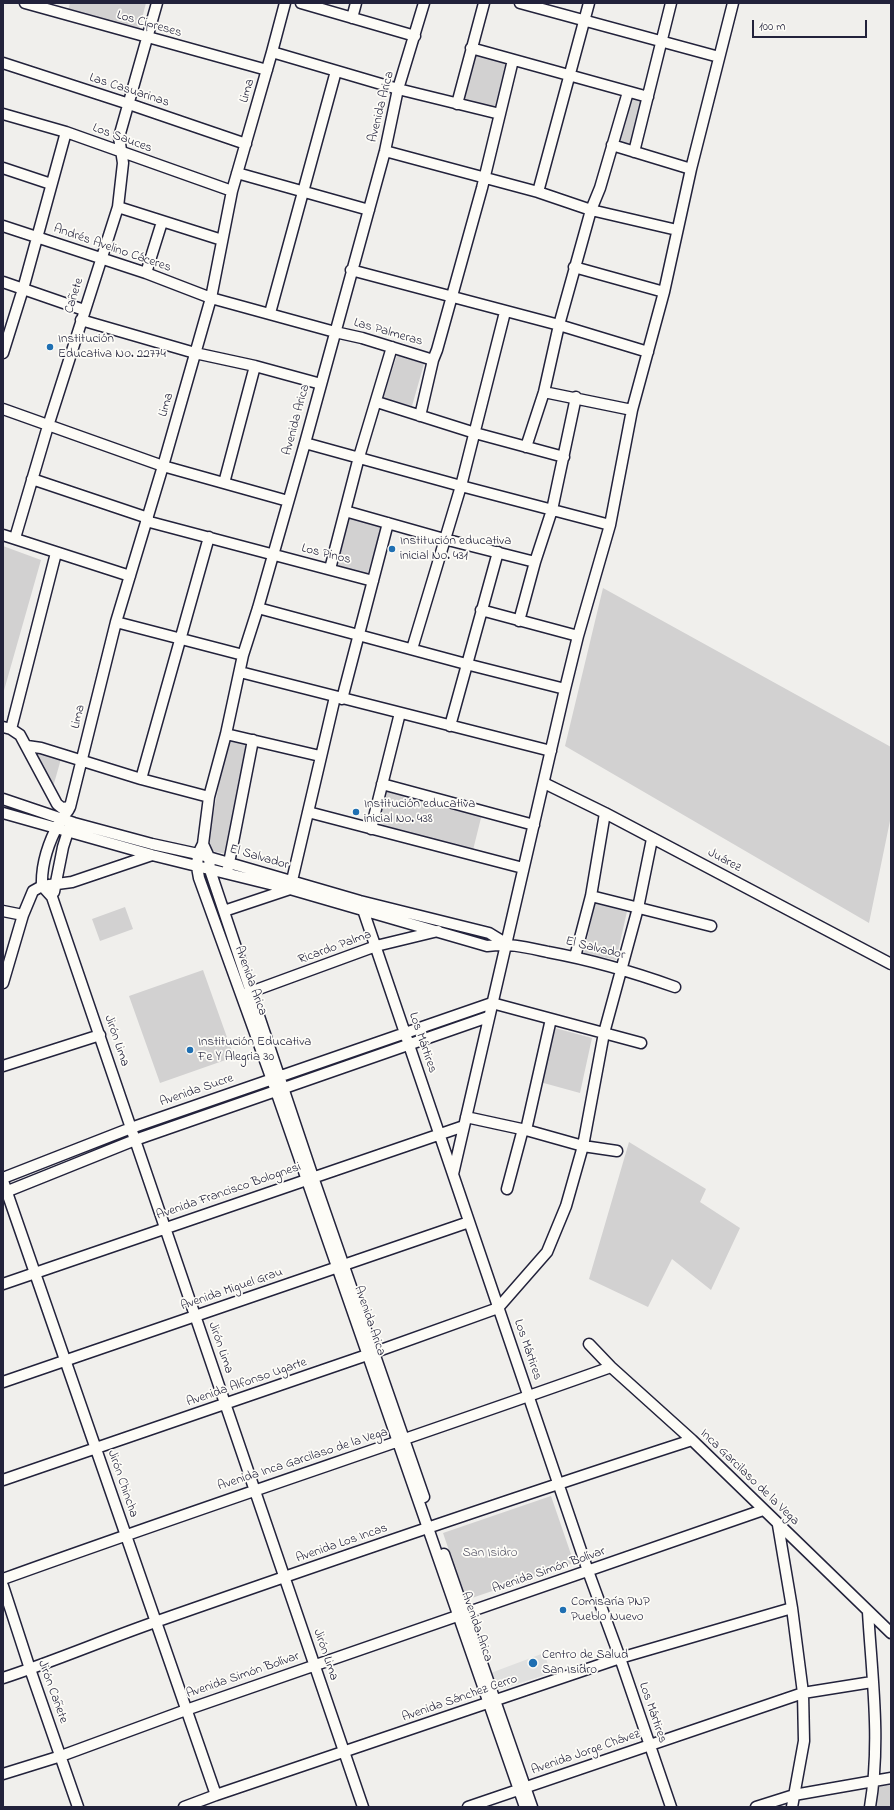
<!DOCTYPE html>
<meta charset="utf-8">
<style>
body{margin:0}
#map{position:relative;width:894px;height:1810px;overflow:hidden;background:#f0efec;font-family:"Indie Flower",sans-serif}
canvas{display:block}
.frame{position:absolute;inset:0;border:4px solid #22223b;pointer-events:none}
.scale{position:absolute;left:752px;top:20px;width:115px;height:18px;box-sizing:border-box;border:2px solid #22223b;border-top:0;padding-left:5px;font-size:12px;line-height:14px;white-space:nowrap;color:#22223b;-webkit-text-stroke:3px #fdfcf7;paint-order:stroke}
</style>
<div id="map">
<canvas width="894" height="1810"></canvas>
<div class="frame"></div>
<div class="scale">100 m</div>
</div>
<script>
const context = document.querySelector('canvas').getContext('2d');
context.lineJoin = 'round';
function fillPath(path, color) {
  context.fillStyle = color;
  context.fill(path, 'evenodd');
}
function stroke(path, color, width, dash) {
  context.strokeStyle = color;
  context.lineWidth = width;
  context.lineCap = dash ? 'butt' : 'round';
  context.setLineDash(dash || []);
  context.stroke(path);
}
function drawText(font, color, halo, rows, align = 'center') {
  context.font = font + ' "Indie Flower",sans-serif';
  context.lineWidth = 3.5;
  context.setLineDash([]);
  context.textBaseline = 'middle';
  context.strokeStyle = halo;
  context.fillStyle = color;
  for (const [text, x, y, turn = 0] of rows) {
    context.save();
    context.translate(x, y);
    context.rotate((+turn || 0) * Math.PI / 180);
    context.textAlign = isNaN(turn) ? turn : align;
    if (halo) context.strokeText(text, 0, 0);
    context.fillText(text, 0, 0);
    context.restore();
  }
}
fillPath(new Path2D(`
 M 544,1653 L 551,1673 L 499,1690 L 493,1688 L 488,1674 Z`), '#e0e0df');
fillPath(new Path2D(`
 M 70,3 L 146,3 L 139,30 L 68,11 Z
 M 473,53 L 508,63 L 495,111 L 461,101 Z
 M 623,96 L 643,101 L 631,145 L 612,139 Z
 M 397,355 L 424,364 L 412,406 L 383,398 Z
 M 348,517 L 380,525 L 382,527 L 367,575 L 334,567 Z
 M 3,546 L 41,560 L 3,694 Z
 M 603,588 L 891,747 L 891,816 L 869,923 L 565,746 Z
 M 228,739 L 249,743 L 227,854 L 206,850 Z
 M 38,752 L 61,759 L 53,787 L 50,788 L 35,754 Z
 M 384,789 L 482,814 L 473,850 L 375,826 Z
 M 596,899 L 628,907 L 616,960 L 584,953 Z
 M 125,907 L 133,929 L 100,941 L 92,919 Z
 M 203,970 L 234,1057 L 160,1083 L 129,996 Z
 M 555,1028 L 592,1038 L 580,1093 L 540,1082 L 552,1029 Z
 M 629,1142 L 706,1189 L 700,1202 L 740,1228 L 711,1290 L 672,1259 L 648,1307 L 589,1279 Z
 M 551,1496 L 574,1563 L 466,1600 L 443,1533 Z
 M 891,1785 L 891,1807 L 873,1807 L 877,1787 Z`), '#d2d1d1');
const minor = new Path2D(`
 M 25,3 L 267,70
 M 285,3 L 272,52 L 232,191 L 211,298 L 163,466 L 116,622 L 70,807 C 68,813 63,815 60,821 C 49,841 41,863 42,886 L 52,897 L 363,1807
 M 301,3 L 415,36
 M 424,3 L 398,89 L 385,151 L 305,443 L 258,608 L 243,655 L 226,734 L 209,797 L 203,844 L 198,854 L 197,867 L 199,878 L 276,1091 L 525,1807
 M 520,3 L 719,57
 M 352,18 L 356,3
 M 471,48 L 648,97
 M 272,52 L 398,89 L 500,114
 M 3,63 L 129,104 L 246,144
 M 457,104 L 484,3
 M 3,114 L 66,132 L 232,191
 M 612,145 L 691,169
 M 385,151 L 538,192 L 591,210 L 677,230
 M 634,152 L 671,3
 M 3,168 L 51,184
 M 237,173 L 369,210
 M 538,192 L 589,3
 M 118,207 L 222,240
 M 3,226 L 146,273 L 211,298 L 335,332 L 362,338 L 433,360
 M 574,267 L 664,292
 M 351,270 L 559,325 L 648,352
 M 146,273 L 162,222
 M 3,282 L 84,310
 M 270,313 L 336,71
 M 81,320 L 195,353 L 255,366 L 321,384
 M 3,353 L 23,289 L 66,132
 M 544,392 L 632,410
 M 377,402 L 475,433 L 564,457
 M 3,409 L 163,466 L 288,501
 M 420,416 L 433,360 L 437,350 L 482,188 L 513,60
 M 305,443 L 461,486 L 610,525
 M 526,447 L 544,392 L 559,325 L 591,210 L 600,188 L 628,92
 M 32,479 L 148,518
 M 224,483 L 255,366
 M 345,511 L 444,539 L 535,562
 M 146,521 L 373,581
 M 3,535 L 130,576
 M 15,538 L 48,426 L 118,207 L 123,163 L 119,137 L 157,3
 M 330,569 L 359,457 L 392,347
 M 258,608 L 466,664 L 565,689
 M 481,610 L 578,636
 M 519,621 L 535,562 L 552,510 L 576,397
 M 116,622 L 243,655
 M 412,649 L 461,486 L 505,312
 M 240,672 L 551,751
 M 342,699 L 388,523
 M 450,726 L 498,552
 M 3,727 L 11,729 L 20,735 L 57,804 L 62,808 L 70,807
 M 11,729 L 56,553
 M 226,734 L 320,756
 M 27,746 L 41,748 L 141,779 L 209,797
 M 141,779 L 209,537
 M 544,783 L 605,813 L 891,964
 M 382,784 L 534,825
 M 3,799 L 74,823 L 152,844 L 198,854 L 360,901 L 489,933 L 507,944
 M 308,812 L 523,868
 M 3,813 L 152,855 L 290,889 L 487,946 C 511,943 525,947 548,952 C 592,960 633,972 675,987
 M 371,829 L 400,713
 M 203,844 L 209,857 L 210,870 L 313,1177 L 424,1497
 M 228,868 L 253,740
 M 54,892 L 63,847 L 69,828
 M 591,896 L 711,926
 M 360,901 L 588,1571 L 620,1658 L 671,1807
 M 3,911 L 23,915
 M 224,911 L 290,889 L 335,697
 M 575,957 L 591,896 L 605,813
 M 3,983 L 23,915 L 33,891 L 42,886 L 72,882 L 152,855
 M 245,994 L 376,946 L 438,931
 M 3,1066 L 100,1035
 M 466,1117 L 526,1130 L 583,1146 L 617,1151
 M 526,1130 L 551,1019
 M 453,1174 L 565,689 L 578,636 L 610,525 L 632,410 L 664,292 L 691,169 L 733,3
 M 3,1178 L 131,1128 L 492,1003 L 641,1043
 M 3,1181 L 216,1795
 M 507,1189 L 523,1129
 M 3,1193 L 135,1140 L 488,1017
 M 3,1284 L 464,1126
 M 589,1344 L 611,1367 L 692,1440 L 891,1633
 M 3,1382 L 469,1222
 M 3,1480 L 367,1355 L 498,1308 L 547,1252 L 566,1206 L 583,1146 L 604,1033 L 638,908 L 652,839
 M 778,1525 L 792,1608 L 803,1693 L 804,1741 L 792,1807
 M 444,1554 L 532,1807
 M 3,1579 C 205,1506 409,1439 611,1367
 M 3,1586 L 30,1669 L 78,1807
 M 868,1612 C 872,1677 881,1742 870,1807
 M 3,1678 C 55,1661 106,1639 158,1621 C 335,1559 513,1498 692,1440
 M 3,1774 L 61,1756 L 186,1710 L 763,1510
 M 184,1807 L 216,1795 L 620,1658 L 792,1608
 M 468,1807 L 803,1693 L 872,1682
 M 756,1807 L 794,1795 L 891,1778`);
stroke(minor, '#22223b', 13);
stroke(minor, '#fdfcf7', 10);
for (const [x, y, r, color] of [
 [50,347,4,"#1f6fb2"],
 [392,549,4,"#1f6fb2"],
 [356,812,4,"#1f6fb2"],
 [190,1050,4,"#1f6fb2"],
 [563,1610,4,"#1f6fb2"],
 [533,1663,5,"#1f6fb2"]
]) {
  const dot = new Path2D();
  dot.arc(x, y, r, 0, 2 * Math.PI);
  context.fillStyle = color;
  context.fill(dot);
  stroke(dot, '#fdfcf7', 1.5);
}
drawText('13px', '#22223b', '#fdfcf7', [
 ["Los Cipreses",149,25,16],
 ["Las Casuarinas",129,91,18],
 ["Lima",248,91,-74],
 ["Avenida Arica",382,107,-76],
 ["Los Sauces",122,139,20],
 ["Andrés Avelino Cáceres",112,249,19],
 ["Cañete",75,296,-73],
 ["Las Palmeras",388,333,16],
 ["Lima",167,405,-74],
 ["Avenida Arica",297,420,-75],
 ["Los Pinos",326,555,14],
 ["Lima",79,717,-76],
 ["El Salvador",259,858,16],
 ["Juárez",724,861,28],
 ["Ricardo Palma",335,948,-20],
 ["El Salvador",595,949,14],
 ["Avenida Arica",250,981,70],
 ["Jirón Lima",116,1041,71],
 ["Los Mártires",422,1043,71],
 ["Avenida Sucre",197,1091,-19],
 ["Avenida Francisco Bolognesi",229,1192,-19],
 ["Avenida Miguel Grau",232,1290,-19],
 ["Avenida Arica",369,1321,71],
 ["Jirón Lima",220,1348,71],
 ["Los Mártires",527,1350,71],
 ["Avenida Alfonso Ugarte",247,1383,-19],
 ["Avenida Inca Garcilaso de la Vega",303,1460,-18],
 ["Inca Garcilaso de la Vega",749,1478,44],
 ["Jirón Chincha",122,1484,71],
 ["Avenida Los Incas",342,1544,-19],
 ["Avenida Simón Bolívar",549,1571,-19],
 ["Avenida Arica",476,1627,71],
 ["Jirón Lima",325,1655,71],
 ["Avenida Simón Bolívar",243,1676,-19],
 ["Jirón Cañete",52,1692,70],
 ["Avenida Sánchez Cerro",460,1699,-19],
 ["Los Mártires",652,1713,71],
 ["Avenida Jorge Chávez",586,1753,-19]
]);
drawText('13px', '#22223b', '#fdfcf7', [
 ["Institución",58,340],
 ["Educativa No. 22774",58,355],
 ["Institución educativa",400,542],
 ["inicial No. 431",400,557],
 ["Institución educativa",364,805],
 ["inicial No. 438",364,820],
 ["Institución Educativa",198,1043],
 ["Fe Y Alegria 30",198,1058],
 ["Comisaría PNP",571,1603],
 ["Pueblo Nuevo",571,1618],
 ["Centro de Salud",542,1656],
 ["San Isidro",542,1671]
], 'left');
drawText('13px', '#575768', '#fdfcf7', [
 ["San Isidro",490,1554]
]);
</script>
